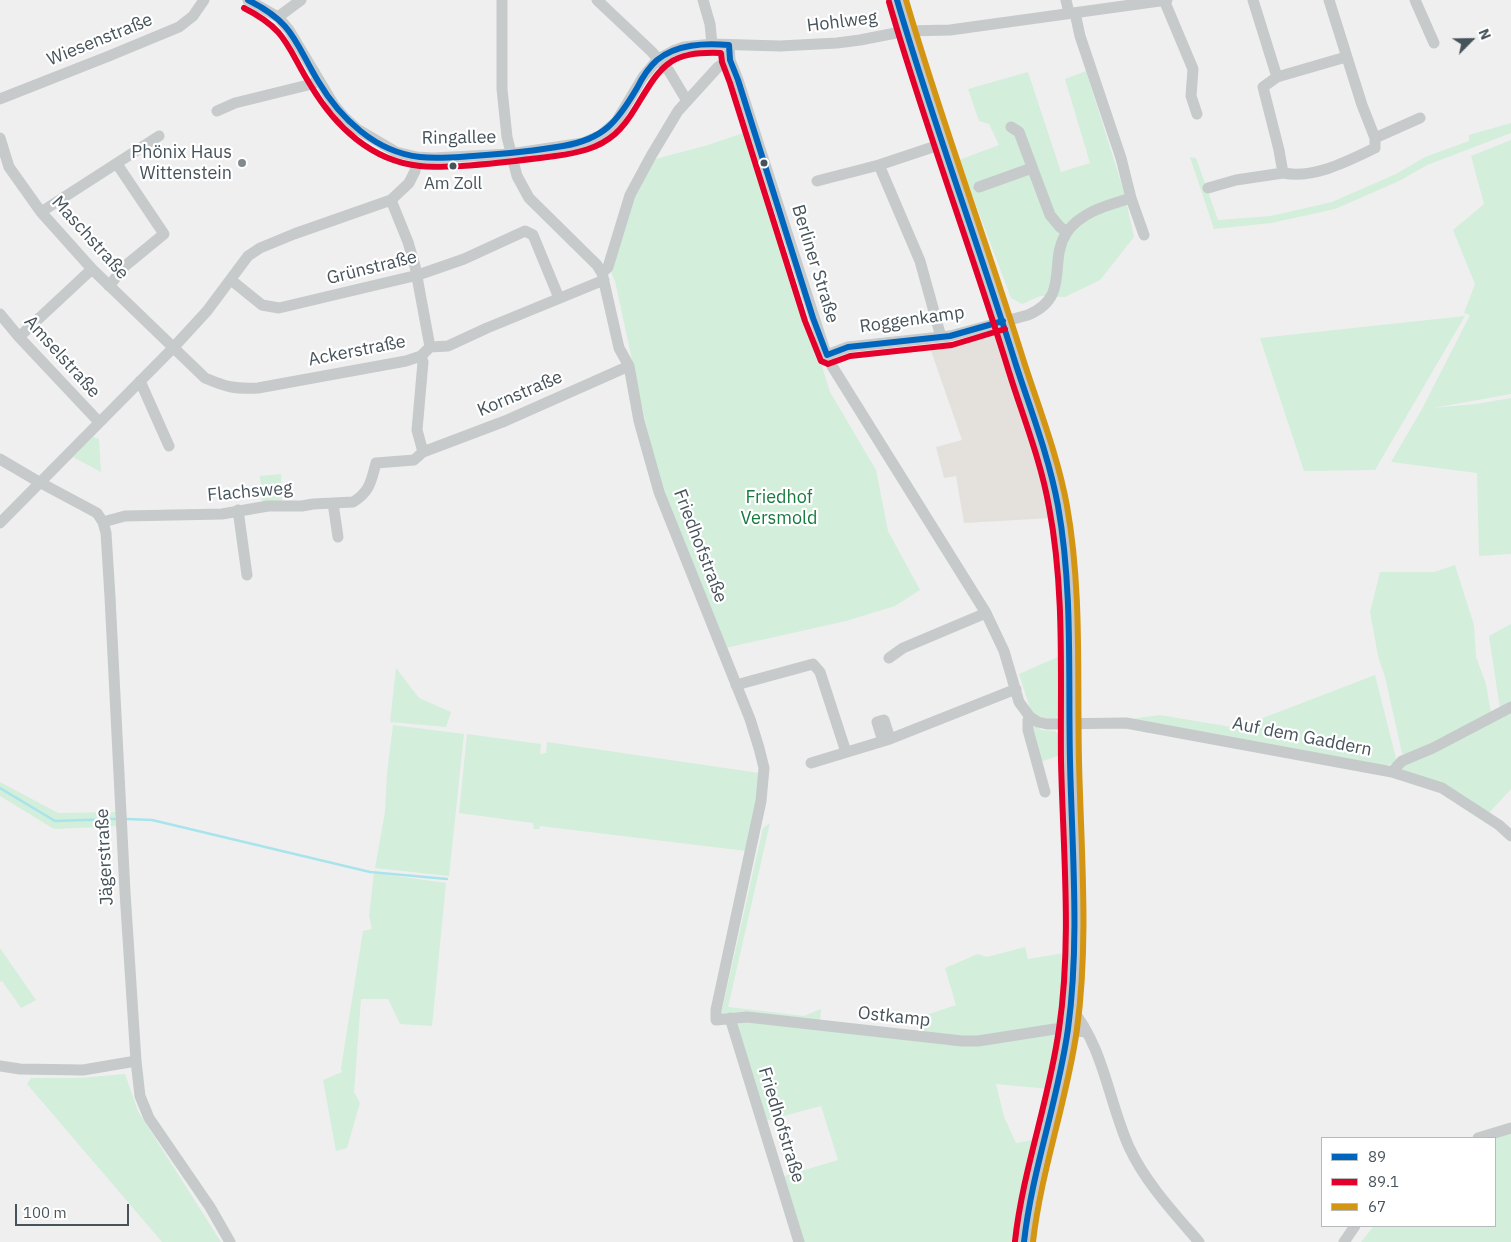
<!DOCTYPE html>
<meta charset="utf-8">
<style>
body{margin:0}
#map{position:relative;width:1511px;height:1242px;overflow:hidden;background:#efefef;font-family:"IBM Plex Sans",sans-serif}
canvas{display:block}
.legend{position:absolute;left:1321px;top:1137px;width:175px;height:90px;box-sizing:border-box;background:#fff;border:1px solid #b5babd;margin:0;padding:6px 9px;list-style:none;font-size:15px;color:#46535b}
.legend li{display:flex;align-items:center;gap:10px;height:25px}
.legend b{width:25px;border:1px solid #b5babd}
.north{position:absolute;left:1446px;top:15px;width:50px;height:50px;-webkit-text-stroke:4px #fff;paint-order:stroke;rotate:67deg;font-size:14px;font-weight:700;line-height:20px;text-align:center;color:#46535b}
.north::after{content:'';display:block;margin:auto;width:18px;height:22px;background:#46535b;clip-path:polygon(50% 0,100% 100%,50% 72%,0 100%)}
.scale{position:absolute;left:15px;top:1204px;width:114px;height:22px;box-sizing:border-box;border:2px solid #46535b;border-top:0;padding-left:6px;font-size:15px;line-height:18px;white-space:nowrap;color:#46535b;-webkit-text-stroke:4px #fff;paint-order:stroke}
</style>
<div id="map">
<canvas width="1511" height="1242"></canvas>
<ul class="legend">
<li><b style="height:6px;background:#0065bd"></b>89</li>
<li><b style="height:6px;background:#e4002b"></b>89.1</li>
<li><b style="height:6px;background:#d49512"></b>67</li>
</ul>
<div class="north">N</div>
<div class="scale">100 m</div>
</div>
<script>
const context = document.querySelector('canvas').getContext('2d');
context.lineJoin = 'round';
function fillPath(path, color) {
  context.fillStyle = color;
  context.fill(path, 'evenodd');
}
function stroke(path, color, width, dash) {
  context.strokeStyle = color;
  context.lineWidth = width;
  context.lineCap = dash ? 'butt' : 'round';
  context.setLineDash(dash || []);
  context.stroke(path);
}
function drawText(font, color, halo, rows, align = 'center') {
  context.font = font + ' "IBM Plex Sans",sans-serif';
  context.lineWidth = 4.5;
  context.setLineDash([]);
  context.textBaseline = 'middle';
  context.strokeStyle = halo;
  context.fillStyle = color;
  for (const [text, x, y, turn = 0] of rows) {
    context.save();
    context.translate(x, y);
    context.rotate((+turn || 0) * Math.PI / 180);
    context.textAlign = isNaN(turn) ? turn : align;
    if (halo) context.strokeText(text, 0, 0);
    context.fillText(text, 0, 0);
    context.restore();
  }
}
fillPath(new Path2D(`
 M 991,332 L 999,339 L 1039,459 L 1052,518 L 964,523 L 956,476 L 944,478 L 936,447 L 962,440 L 930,348 Z`), '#e4e1dd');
fillPath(new Path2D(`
 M 1086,71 L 1124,192 L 1134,237 L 1100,280 L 1065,297 L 1040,296 L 1022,304 L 1011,298 L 959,160 L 999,145 L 989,124 L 979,121 L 968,89 L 1028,72 L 1061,172 L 1090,163 L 1065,79 Z
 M 1511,123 L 1511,133 L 1427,165 L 1399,181 L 1335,209 L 1271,223 L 1214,229 L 1190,157 L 1196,158 L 1218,220 L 1271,216 L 1332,202 L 1396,174 L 1425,157 L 1469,141 L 1469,135 Z
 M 749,131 L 830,392 L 876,470 L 888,531 L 920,590 L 895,606 L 846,621 L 725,648 L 678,532 L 653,457 L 615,281 L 611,272 L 612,262 L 629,206 L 652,160 L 708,145 Z
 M 1511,140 L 1511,394 L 1433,408 L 1476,404 L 1511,398 L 1511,554 L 1479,556 L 1477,473 L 1391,462 L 1422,409 L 1470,315 L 1464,313 L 1475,284 L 1453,230 L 1484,204 L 1471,156 Z
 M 1465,316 L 1375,470 L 1304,471 L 1260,338 Z
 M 93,437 L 99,439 L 101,472 L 73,457 Z
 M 281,474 L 282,502 L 262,503 L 260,476 Z
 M 1455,565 L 1474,625 L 1476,657 L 1486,684 L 1491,713 L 1406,756 L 1402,753 L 1385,677 L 1378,656 L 1370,612 L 1380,572 L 1434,572 Z
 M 1511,624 L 1511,704 L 1500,709 L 1489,636 Z
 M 1060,656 L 1061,712 L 1055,719 L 1043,718 L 1031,711 L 1019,674 Z
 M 396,668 L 419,698 L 451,712 L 446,727 L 390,722 Z
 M 1375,675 L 1397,762 L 1382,767 L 1131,719 L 1160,715 L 1237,728 Z
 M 1511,710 L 1511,789 L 1487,815 L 1405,773 L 1403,769 L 1405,763 Z
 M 393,725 L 464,734 L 449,876 L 375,868 L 385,812 L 387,774 Z
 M 1036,726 L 1042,730 L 1055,731 L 1063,739 L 1064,754 L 1040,762 L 1032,730 Z
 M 467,734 L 541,744 L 540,754 L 546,753 L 547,742 L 759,773 L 756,803 L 746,851 L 540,826 L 539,829 L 534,829 L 533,823 L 459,813 Z
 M 0,782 L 58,813 L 116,812 L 118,826 L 54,829 L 0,796 Z
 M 770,823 L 728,1007 L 804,1016 L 821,1009 L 820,1023 L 721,1014 L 763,828 Z
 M 374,873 L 446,883 L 432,1026 L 400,1024 L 388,999 L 361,999 L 354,1092 L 360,1103 L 347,1148 L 336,1151 L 323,1080 L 342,1072 L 341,1068 L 363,931 L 372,929 L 369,916 Z
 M 1025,947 L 1028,959 L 1065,953 L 1063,1019 L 1059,1025 L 980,1038 L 926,1035 L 920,1017 L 956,1005 L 945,968 L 978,954 L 987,957 Z
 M 0,948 L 36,1000 L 21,1008 L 2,981 L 0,982 Z
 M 742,1021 L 949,1045 L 1058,1032 L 1049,1089 L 996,1084 L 1004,1117 L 1016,1143 L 1038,1139 L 1023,1196 L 1017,1242 L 802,1242 L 781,1177 L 838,1160 L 821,1106 L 765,1121 L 736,1026 Z
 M 125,1074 L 138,1111 L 221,1242 L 162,1242 L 27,1084 L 31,1078 L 79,1078 Z
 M 1511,1131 L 1511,1242 L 1361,1242 L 1374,1226 L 1495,1226 L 1495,1139 Z`), '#d3eedb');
stroke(new Path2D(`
 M 0,788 L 55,821 L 115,819
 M 127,819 L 152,820 L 370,872 L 447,879`), '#a8e4ec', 2.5);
stroke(new Path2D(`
 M 248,0 L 278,17 L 289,30 L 334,105 L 344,117 L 357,129 L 396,152 L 417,157 L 433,158 L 510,154 L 583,143 L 601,135 L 616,122 L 643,77 L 658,59 L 673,51 L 684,47 L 712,44 L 780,46 L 837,43 L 860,40 L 906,31 L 950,30 L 1167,0
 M 502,0 L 502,89 L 507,137 L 517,176 L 529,198 L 597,265 L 602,273 L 619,348 L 629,366 L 639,421 L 659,492 L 750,719 L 759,748 L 764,768 L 761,801 L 716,1010 L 716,1020 L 747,1017 L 962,1041 L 978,1041 L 1055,1029 L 1087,1032
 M 597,0 L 651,51 L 669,71 L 687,101
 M 703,0 L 710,24 L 712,44
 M 1066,0 L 1069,13
 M 1164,0 L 1193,69 L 1191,96 L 1197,114
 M 1253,0 L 1277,77
 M 1329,0 L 1362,105 L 1375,138 L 1375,148 C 1348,161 1314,179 1283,173 L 1279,150 L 1263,87 L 1277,77 L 1346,57
 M 1415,0 L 1434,43
 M 1075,13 L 1080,36 L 1121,158 L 1131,198 L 1144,235
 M 278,17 L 301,0
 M 729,45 L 730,60 L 738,80 L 824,348 L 832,366 L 986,613 L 1004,651 L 1019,702 L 1030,717 L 1038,722 L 1047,724 L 1126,723 L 1392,772 L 1442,788 L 1499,825 L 1511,836
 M 0,99 L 109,56 L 179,27 L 193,16 L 204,0
 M 217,111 L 235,103 L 312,84 L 318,81
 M 1011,127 L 1019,132 L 1050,215 L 1060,227 L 1067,232
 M 0,138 L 9,167 L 41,212 L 92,269 L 205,378 C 226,387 234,389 258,388 L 406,361 L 421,356 L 430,347 L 448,346 L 487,328 L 604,280
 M 1375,138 L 1420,118
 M 879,165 L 920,261 L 941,337
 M 817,181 L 879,165 L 942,144
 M 979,187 L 1032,168
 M 1208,188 L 1236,180 L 1283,173
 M 391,200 L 408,242 L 415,266 L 430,347
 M 41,212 L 159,136
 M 602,273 L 608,267 L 630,195 L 651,156 L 678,111 L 718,67 L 730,60
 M 231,280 L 262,305 L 279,308 L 418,275 L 464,259 L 525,231 L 533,235 L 559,298
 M 109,286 L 125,266 L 164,234 L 117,164
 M 0,314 L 19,337 L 99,422
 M 19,337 L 92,269
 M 827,355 L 848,347 L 950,336 L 1028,315 C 1072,296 1047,262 1067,232 C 1082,211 1109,205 1131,198
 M 140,381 L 169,446
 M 423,452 L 505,421 L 629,366
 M 0,459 L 39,482 L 97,513 L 103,522 L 106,533 L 110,597 L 125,892 L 136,1061 L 140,1096 L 149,1118 L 210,1207 L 230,1242
 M 333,503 L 338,537
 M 238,510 L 247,575
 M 103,522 L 125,516 L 222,514 L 268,506 L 302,506 L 313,504 L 353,502 C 370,492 371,481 376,463 L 414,460 L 423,452 L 417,430 L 423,362 L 421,356
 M 0,523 L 173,348 L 207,311 L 248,256 L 260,248 L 294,234 L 391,200 L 409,183 L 415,171 L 417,157
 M 889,658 L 903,648 L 986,613
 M 736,685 L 813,664 L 820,672 L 846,752
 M 1030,717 L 1028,720 L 1028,730 L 1045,792
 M 883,741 L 877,722 L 884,720 L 890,739
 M 811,763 L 890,739 L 1016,689
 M 1392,772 L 1402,761 L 1433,748 L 1511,707
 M 1070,1007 C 1104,1047 1108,1100 1129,1147 C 1145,1182 1174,1213 1199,1242
 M 730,1018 L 799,1242
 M 0,1066 L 20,1069 L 83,1070 L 136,1061
 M 1478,1138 L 1511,1128
 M 1344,1242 L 1355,1226`), '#c6cacb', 11);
stroke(new Path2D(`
 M 897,0 C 933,127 982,250 1020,377 C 1033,419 1050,461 1058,506 C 1073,585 1068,674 1070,754 C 1071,845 1080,939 1068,1029 C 1058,1101 1029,1170 1024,1242`), '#c4c8ca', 14);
stroke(new Path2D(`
 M 248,0 C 294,23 294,41 318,81 C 340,118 375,152 420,157 C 438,159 456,157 473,156 C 503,154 534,151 563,146 C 604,139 617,122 637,88 C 642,78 648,68 657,60 C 677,44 704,43 729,45 L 730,60 L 738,80 L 813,318 L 827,355 L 848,347 L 950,336 L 1003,321
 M 897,0 C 933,123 978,243 1016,365 C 1031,411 1049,457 1058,506 C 1073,590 1068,676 1070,761 C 1072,850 1080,941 1068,1029 C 1058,1101 1032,1170 1024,1242`), '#0065bd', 6);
stroke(new Path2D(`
 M 889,2 C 925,127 971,248 1009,372 C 1023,417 1041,461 1049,507 C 1065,591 1060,677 1061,761 C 1063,850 1072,941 1059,1029 C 1049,1101 1023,1169 1015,1241
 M 244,8 C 288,30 287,48 311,86 C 335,126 371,161 420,166 C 434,168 447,166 461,166 C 493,164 524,160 555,156 C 577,153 598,149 615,134 C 623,127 630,117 636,107 C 661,66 668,51 721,53 L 722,62 L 730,83 L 805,321 L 821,361 L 828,364 L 850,356 L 952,345 L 1005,329`), '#e4002b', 6);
stroke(new Path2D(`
 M 906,0 C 942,123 987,243 1025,365 C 1040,411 1058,457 1067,506 C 1082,590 1077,676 1079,761 C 1081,850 1089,940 1077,1029 C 1067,1101 1041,1170 1033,1242`), '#d49512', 6);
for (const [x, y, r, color] of [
 [242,163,5,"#818a8f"],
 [764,163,4.5,"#46535b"],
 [453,166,4.5,"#46535b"]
]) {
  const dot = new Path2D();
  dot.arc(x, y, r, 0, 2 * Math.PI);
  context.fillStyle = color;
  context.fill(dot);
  stroke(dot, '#fff', 2);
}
drawText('17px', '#46535b', '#fff', [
 ["Am Zoll",453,184]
]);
drawText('18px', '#46535b', '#fff', [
 ["Hohlweg",842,22,-7],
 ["Wiesenstraße",100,40,-22],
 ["Ringallee",459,138,-1],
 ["Maschstraße",90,238,48],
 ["Berliner Straße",815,264,73],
 ["Grünstraße",372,268,-14],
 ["Roggenkamp",912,320,-8],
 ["Ackerstraße",357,351,-11],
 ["Amselstraße",62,357,48],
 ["Kornstraße",520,394,-23],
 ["Flachsweg",250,492,-5],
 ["Friedhofstraße",700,546,69],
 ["Auf dem Gaddern",1302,737,11],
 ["Jägerstraße",105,857,-93],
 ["Ostkamp",894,1017,6],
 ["Friedhofstraße",781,1125,73]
]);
drawText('18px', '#46535b', '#fff', [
 ["Phönix Haus",232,153],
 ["Wittenstein",232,174]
], 'right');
drawText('18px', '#197a3f', '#fff', [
 ["Friedhof",779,498],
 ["Versmold",779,519]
]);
</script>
